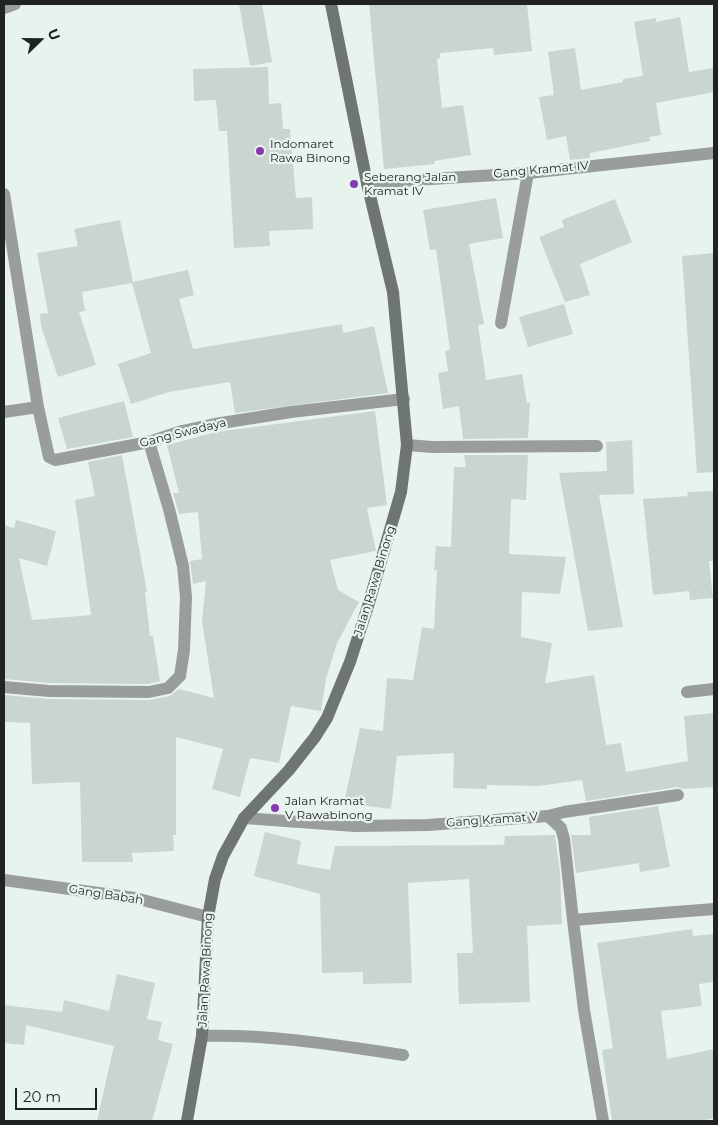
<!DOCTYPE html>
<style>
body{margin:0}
#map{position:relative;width:718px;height:1125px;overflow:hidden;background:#e8f3ed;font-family:Montserrat,sans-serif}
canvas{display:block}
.frame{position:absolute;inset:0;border:5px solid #1f2321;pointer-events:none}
.north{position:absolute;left:15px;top:15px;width:50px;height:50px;-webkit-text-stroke:4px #e8f3ed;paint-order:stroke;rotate:68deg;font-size:14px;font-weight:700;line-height:20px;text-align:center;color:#1f2321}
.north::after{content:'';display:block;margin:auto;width:18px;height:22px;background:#1f2321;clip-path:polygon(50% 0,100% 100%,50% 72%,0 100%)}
.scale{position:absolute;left:15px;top:1088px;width:82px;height:22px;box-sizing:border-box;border:2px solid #1f2321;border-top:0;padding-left:6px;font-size:15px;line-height:18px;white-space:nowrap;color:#1f2321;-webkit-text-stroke:4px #e8f3ed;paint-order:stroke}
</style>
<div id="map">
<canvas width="718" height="1125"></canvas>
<div class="frame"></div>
<div class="north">U</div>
<div class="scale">20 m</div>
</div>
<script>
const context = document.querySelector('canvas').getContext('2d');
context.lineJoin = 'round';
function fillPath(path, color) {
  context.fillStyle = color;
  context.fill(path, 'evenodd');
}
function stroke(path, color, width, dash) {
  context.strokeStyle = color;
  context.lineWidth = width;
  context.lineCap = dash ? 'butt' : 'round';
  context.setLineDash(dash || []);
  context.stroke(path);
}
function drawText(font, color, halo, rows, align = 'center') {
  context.font = font + ' Montserrat,sans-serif';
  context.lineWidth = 4.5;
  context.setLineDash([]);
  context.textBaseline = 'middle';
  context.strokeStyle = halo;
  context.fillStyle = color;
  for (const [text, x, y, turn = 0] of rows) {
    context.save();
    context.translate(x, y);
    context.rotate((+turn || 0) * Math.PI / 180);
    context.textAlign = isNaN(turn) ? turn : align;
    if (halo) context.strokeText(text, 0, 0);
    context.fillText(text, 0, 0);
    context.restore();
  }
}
fillPath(new Path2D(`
 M 239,4 L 262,4 L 272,62 L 250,66 Z
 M 369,4 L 527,4 L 532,51 L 494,55 L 493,48 L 440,53 L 440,58 L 437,59 L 442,108 L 463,105 L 471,155 L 434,161 L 435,164 L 384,169 Z
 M 680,17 L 689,72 L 714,68 L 714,92 L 656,103 L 661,135 L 649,137 L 650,141 L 590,153 L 590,158 L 570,160 L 566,136 L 547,140 L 539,97 L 554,95 L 548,52 L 575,48 L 581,90 L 623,82 L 623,79 L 643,76 L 634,22 L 656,18 L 656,22 Z
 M 268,67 L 269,104 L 281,103 L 283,129 L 290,129 L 296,198 L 312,197 L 313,229 L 269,231 L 270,246 L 234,248 L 227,131 L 219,131 L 216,100 L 194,101 L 193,69 Z
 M 496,198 L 503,238 L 469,244 L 484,324 L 478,325 L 486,380 L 522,374 L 527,403 L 530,403 L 528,438 L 463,439 L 459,406 L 443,409 L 438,373 L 448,371 L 445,351 L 450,350 L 436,249 L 430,250 L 423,210 Z
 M 615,199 L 632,242 L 580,264 L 590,295 L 565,302 L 539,237 L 564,227 L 562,220 Z
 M 120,220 L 133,282 L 188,270 L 194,295 L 179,299 L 193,349 L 342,324 L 343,333 L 374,326 L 388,393 L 235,413 L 230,382 L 169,392 L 131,404 L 118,364 L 151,353 L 132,283 L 82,292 L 85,311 L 79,312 L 96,365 L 58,377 L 41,326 L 40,314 L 48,313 L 37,253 L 78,246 L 74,229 Z
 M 714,253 L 714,472 L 697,473 L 682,256 Z
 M 564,304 L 573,334 L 528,347 L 519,317 Z
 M 124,401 L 133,437 L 67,449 L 58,418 Z
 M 375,411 L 387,505 L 367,508 L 376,551 L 330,560 L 338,590 L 359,602 L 337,643 L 326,679 L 321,711 L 291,706 L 279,763 L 250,758 L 240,797 L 212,789 L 223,749 L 176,737 L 176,835 L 173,835 L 174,851 L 132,853 L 133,862 L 82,862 L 80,782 L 32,784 L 30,723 L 4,722 L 4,695 L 49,699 L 149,700 L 170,696 L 179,689 L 214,698 L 202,621 L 206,581 L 193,584 L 190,561 L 202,559 L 198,512 L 179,514 L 173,493 L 179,493 L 167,445 L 216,432 Z
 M 632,440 L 634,494 L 599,495 L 623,627 L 588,631 L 559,473 L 607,471 L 606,442 Z
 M 122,455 L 147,592 L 145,592 L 150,636 L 153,636 L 160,681 L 148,684 L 49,683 L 4,679 L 4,525 L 14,528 L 16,520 L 56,531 L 47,566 L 19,558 L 32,620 L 91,615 L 75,500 L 95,496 L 88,462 Z
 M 464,455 L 528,455 L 526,500 L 511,499 L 509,554 L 566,557 L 560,594 L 522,592 L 521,637 L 552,643 L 545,683 L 594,675 L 606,745 L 621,743 L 626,772 L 688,761 L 684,716 L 714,713 L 714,787 L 683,789 L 677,787 L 586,801 L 582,780 L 538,786 L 487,785 L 487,789 L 453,788 L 454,753 L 397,756 L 391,809 L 344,803 L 360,728 L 383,731 L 387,678 L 413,680 L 422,627 L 434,629 L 437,570 L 434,570 L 436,546 L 451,547 L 454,467 L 466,467 Z
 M 714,491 L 714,561 L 709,561 L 713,598 L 690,600 L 689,591 L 653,595 L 643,499 L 688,496 L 687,492 Z
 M 658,806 L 670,867 L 640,872 L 639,863 L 576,873 L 571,835 L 591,835 L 589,817 Z
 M 265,832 L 301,841 L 297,864 L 330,870 L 335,846 L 504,845 L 505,836 L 555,835 L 560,873 L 562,924 L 527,926 L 530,1002 L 459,1004 L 457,953 L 473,953 L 469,879 L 408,883 L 412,983 L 363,984 L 363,972 L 322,973 L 320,894 L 254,876 Z
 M 692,929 L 693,936 L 714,934 L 714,982 L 699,984 L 702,1006 L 661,1011 L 667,1059 L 714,1049 L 714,1118 L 700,1121 L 612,1121 L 602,1050 L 613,1048 L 597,943 Z
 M 117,974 L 155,983 L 147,1019 L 162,1022 L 158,1040 L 173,1044 L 152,1121 L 97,1121 L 114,1046 L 26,1025 L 24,1045 L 4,1043 L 4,1005 L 62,1012 L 64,1000 L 109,1011 Z`), '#cad5cf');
stroke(new Path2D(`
 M 501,323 L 528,173
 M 407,445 L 432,447 L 597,446
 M 548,816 L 564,812 L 678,795
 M 202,1036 C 270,1034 336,1045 403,1055`), '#999d9b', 12);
stroke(new Path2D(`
 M 4,8 L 15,4
 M 367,183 L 528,173 L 714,153
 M 4,194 L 38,407
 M 4,412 L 38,407 L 49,457 L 55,460 L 149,442 L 182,431 L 215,424 L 291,412 L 404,399
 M 4,687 L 49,691 L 149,692 L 168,688 L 180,676 L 184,650 L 186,597 L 183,566 L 169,509 L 149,442
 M 687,692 L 714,689
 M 244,818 L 355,826 L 428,825 L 548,816 L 561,828 L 564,839 L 573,920 L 714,909
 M 4,880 L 135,898 L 208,917
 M 573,920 L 584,1010 L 603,1121`), '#999d9b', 12);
stroke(new Path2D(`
 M 187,1121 L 202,1036 L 208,917 L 215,879 L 223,856 L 244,818 L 289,770 L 315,737 L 327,718 L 350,662 L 368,606 L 401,492 L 407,445 L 393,292 L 367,183 L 331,4`), '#6f7672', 12);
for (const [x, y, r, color] of [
 [260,151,5,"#853bad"],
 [354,184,5,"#853bad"],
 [275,808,5,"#853bad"]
]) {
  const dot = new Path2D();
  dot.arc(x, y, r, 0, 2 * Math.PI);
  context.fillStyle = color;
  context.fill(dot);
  stroke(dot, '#e8f3ed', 2);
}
drawText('12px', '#1f2321', '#e8f3ed', [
 ["Indomaret",270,144],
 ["Rawa Binong",270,158],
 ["Seberang Jalan",364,177],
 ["Kramat IV",364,191],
 ["Jalan Kramat",285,801],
 ["V Rawabinong",285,815]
], 'left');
drawText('12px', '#1f2321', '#e8f3ed', [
 ["Gang Kramat IV",541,170,-5],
 ["Gang Swadaya",183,433,-14],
 ["Jalan Rawa Binong",375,581,-73],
 ["Gang Kramat V",492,820,-4],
 ["Gang Babah",106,895,9],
 ["Jalan Rawa Binong",206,970,-87]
]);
</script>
